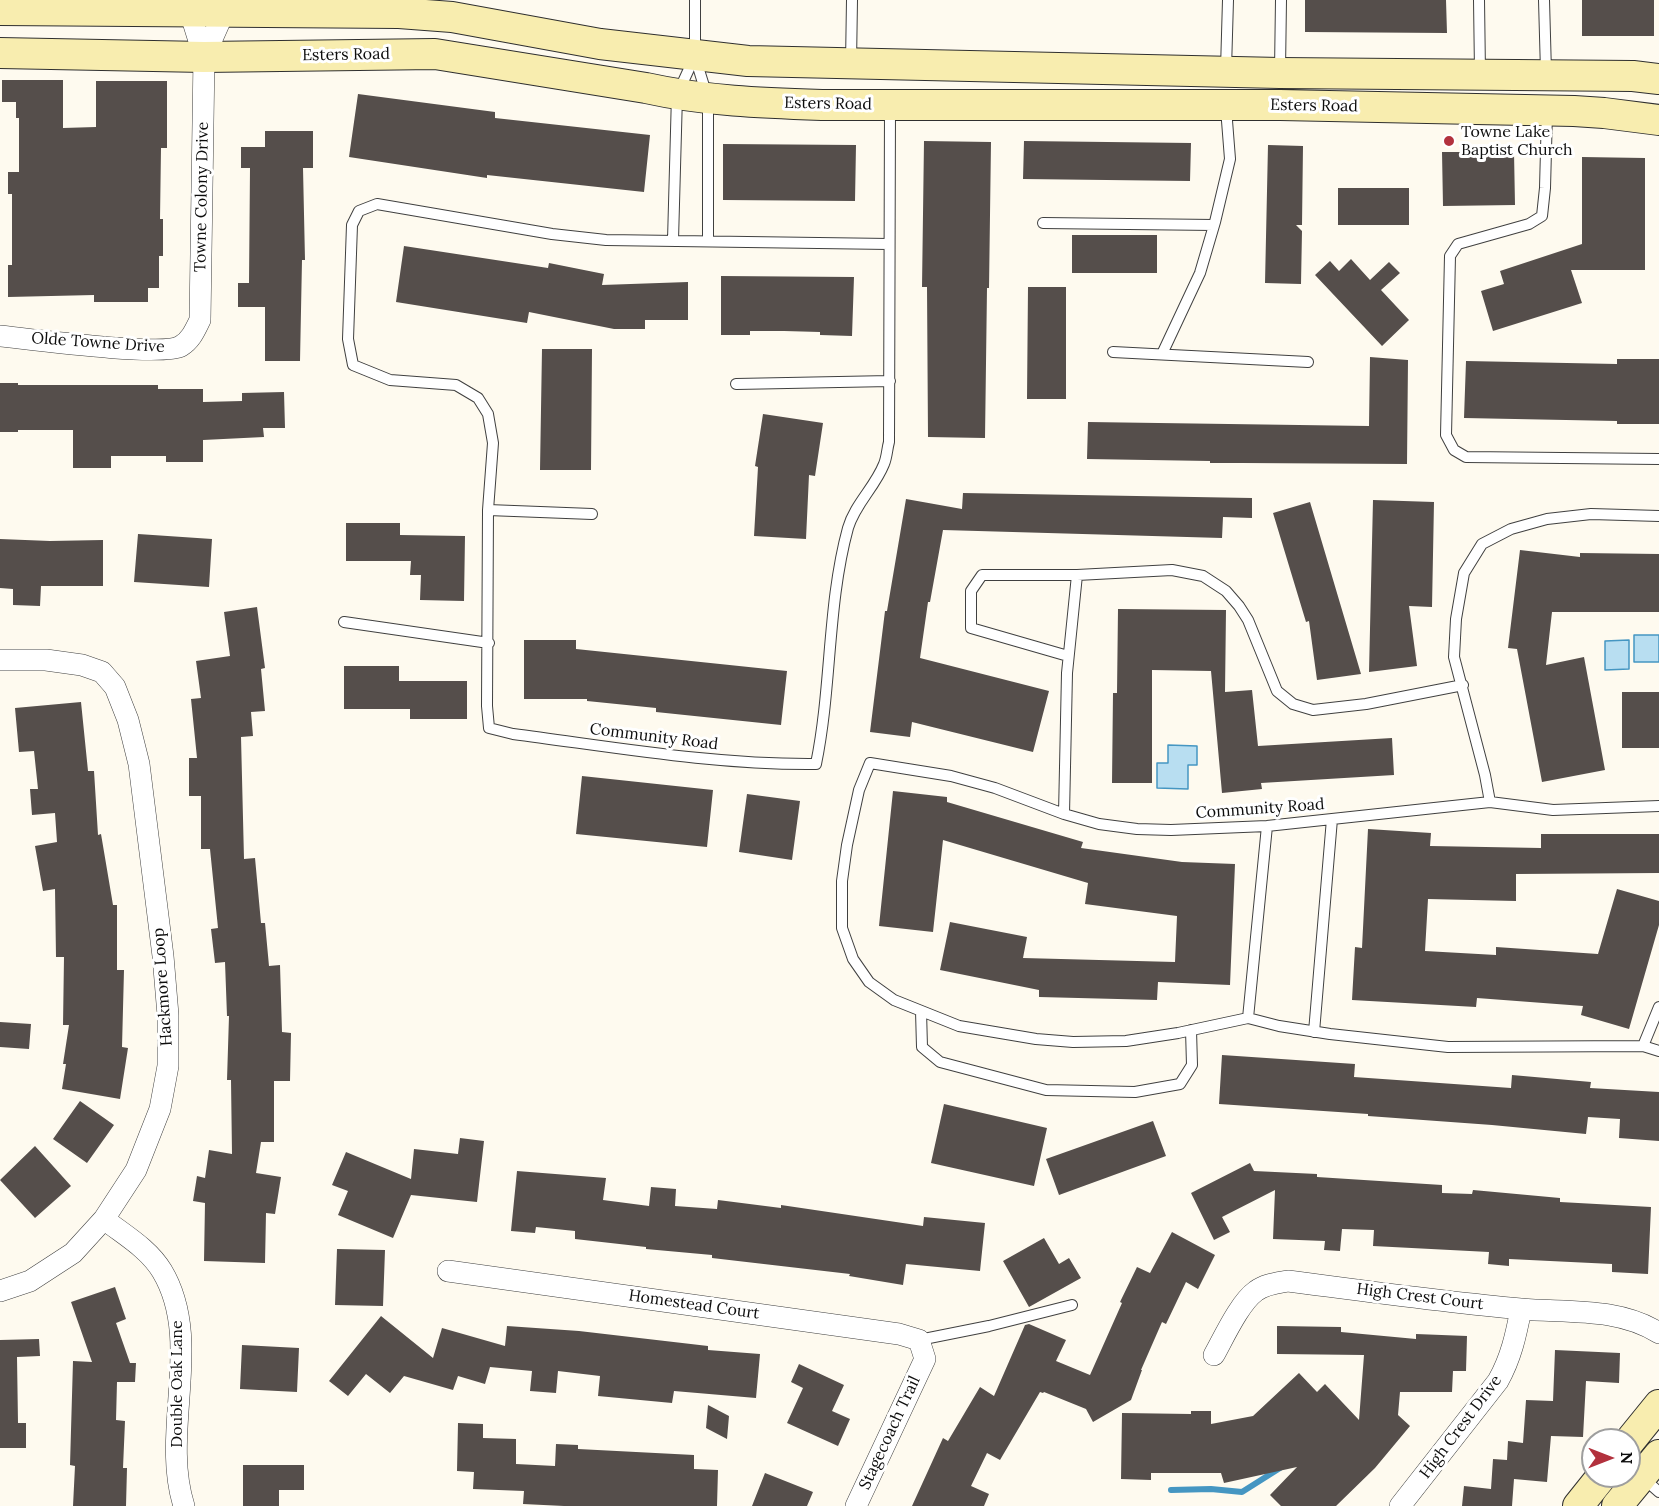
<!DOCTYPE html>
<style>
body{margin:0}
#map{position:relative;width:1659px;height:1506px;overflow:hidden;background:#fefaef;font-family:Lora,serif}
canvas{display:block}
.north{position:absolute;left:1581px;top:1428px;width:60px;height:60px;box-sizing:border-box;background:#fff;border:2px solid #9e9e9e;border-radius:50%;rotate:90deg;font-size:16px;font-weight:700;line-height:24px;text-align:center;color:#0d0d0d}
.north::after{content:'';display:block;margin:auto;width:21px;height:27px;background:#b2313d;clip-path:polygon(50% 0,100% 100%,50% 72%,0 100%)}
</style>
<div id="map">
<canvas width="1659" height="1506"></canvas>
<div class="north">N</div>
</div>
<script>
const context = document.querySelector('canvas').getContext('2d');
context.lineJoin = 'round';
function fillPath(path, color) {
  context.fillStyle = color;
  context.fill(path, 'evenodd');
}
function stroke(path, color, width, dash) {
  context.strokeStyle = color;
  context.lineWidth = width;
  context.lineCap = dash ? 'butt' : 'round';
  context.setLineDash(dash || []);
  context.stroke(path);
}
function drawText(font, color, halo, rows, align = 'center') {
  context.font = font + ' Lora,serif';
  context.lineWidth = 6;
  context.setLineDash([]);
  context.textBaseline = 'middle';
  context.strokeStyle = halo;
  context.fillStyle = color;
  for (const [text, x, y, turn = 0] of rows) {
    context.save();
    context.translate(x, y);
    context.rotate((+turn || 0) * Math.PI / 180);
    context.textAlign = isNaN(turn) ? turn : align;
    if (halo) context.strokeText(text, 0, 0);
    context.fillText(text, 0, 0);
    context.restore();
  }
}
const water = new Path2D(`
 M 1634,635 L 1659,635 L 1659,662 L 1634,662 Z
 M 1629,640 L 1629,669 L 1605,670 L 1605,641 Z
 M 1168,745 L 1197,746 L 1197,765 L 1188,765 L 1188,789 L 1157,788 L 1157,763 L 1168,763 Z`);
fillPath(water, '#b8def1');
stroke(water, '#4596c2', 1.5);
stroke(new Path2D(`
 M 1171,1490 L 1211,1489 L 1242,1492 L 1280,1468`), '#4596c2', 6);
fillPath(new Path2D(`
 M 1305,0 L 1446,0 L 1447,33 L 1305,32 Z
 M 1582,0 L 1654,0 L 1654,36 L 1582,36 Z
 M 2,80 L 63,80 L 63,128 L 96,127 L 96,81 L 167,81 L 167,148 L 161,148 L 160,219 L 163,219 L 163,256 L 159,256 L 159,288 L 148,288 L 148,302 L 94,302 L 94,295 L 8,297 L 8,265 L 12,265 L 12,194 L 8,194 L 8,172 L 19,172 L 19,118 L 16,118 L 16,102 L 2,102 Z
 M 358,94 L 495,112 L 495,118 L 650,135 L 644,192 L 487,175 L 487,178 L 349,157 Z
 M 265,131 L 313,131 L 313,168 L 303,168 L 305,260 L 302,260 L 300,361 L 265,361 L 265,307 L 238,307 L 238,283 L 249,283 L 250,168 L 241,168 L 241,147 L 265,147 Z
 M 924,141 L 991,142 L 989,288 L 987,288 L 985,438 L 928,437 L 927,287 L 922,287 Z
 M 1024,141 L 1191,143 L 1190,181 L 1023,179 Z
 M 723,144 L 856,145 L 855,201 L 723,200 Z
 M 1268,145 L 1303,146 L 1302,225 L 1296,225 L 1302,231 L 1301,284 L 1265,283 Z
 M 1442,152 L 1514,152 L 1515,205 L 1443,206 Z
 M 1582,157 L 1645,158 L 1645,270 L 1571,270 L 1582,303 L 1493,331 L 1481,291 L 1504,284 L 1500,271 L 1582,244 Z
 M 1338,188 L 1409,188 L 1409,225 L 1338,225 Z
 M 1072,235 L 1157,235 L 1157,273 L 1072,273 Z
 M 404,246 L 548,268 L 549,263 L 604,274 L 602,285 L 688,282 L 688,320 L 645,320 L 645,329 L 614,329 L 529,312 L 527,323 L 396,302 Z
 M 1351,259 L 1370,280 L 1389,262 L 1400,273 L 1381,290 L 1409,320 L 1382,346 L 1315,275 L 1330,261 L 1339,271 Z
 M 721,276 L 854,277 L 852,336 L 820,335 L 820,332 L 784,331 L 750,331 L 750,335 L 721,335 Z
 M 1028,287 L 1066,287 L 1066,399 L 1027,399 Z
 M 542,349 L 592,349 L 591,470 L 540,470 Z
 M 1370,357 L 1408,360 L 1407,464 L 1243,463 L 1210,463 L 1210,461 L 1087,459 L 1088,422 L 1369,426 Z
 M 1617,359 L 1659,359 L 1659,424 L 1617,424 L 1617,421 L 1464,418 L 1466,361 L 1617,364 Z
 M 0,383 L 18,383 L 18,385 L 158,385 L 158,389 L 203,389 L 203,402 L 242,401 L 242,393 L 284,392 L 285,428 L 263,428 L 264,437 L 203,440 L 203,462 L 166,462 L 166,456 L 111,456 L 111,468 L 73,468 L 73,430 L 18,430 L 18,432 L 0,432 Z
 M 763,414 L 823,423 L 815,476 L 809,475 L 806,539 L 754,536 L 758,467 L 755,466 Z
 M 963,493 L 1252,498 L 1252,518 L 1223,517 L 1222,538 L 943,530 L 930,602 L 928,602 L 920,658 L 1049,691 L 1033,752 L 912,722 L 910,737 L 870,732 L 885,611 L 887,611 L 906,499 L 962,509 Z
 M 1373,500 L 1434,502 L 1432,607 L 1409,606 L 1417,666 L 1369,672 Z
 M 1310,502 L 1361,674 L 1317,680 L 1309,621 L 1306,622 L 1273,513 Z
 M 346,523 L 400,523 L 400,535 L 465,536 L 464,601 L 420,600 L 421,575 L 410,575 L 411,561 L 346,561 Z
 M 138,534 L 212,539 L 209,587 L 134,582 Z
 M 0,539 L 50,541 L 103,540 L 103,586 L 41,586 L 40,606 L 13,605 L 13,589 L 0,588 Z
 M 1520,550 L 1580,557 L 1580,553 L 1659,554 L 1659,612 L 1552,612 L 1546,665 L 1584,657 L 1605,770 L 1542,782 L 1517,649 L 1508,648 Z
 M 257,607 L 265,668 L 261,669 L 265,711 L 251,712 L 253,736 L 241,737 L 244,859 L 255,858 L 261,923 L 265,923 L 269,966 L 280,965 L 282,1032 L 291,1033 L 290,1081 L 274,1081 L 274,1142 L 261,1142 L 256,1173 L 281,1177 L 275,1214 L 266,1213 L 265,1263 L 204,1261 L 205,1203 L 193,1201 L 197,1176 L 205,1178 L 209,1150 L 232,1154 L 231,1080 L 227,1080 L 229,1016 L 227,1016 L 225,962 L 215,963 L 211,929 L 218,928 L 210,849 L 201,849 L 201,796 L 189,796 L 189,758 L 197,758 L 191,699 L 201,698 L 196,661 L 230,656 L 224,612 Z
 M 1118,609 L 1226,610 L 1225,692 L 1252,690 L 1258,746 L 1392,738 L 1394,775 L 1261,783 L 1262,789 L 1222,793 L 1211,671 L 1152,670 L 1152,783 L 1112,783 L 1113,693 L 1117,693 Z
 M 524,640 L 576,640 L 576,649 L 787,671 L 781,725 L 656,712 L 656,708 L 587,701 L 587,699 L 524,699 Z
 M 344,666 L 399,666 L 399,681 L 467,681 L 467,719 L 410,719 L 410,709 L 344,709 Z
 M 1622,692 L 1659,692 L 1659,748 L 1622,748 Z
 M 81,702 L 88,771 L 94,771 L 98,835 L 101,834 L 113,905 L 117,905 L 117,970 L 124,970 L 122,1047 L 128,1048 L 120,1099 L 62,1089 L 66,1064 L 63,1064 L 69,1025 L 63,1025 L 64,957 L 56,957 L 55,889 L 43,891 L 35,846 L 57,842 L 55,813 L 32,815 L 30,789 L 38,789 L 34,751 L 19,752 L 15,708 Z
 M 582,776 L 713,790 L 707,847 L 576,834 Z
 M 893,791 L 947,797 L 947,802 L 1083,842 L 1081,848 L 1182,862 L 1235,864 L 1230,985 L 1158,982 L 1157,1000 L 1039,997 L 1039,990 L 940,970 L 950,922 L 1027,937 L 1023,958 L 1175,962 L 1177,916 L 1085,904 L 1088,883 L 943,840 L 933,932 L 879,926 Z
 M 747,794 L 800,801 L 792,860 L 739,852 Z
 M 1368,829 L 1431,833 L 1430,846 L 1541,848 L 1541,834 L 1659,834 L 1659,873 L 1516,874 L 1516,901 L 1428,899 L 1425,951 L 1496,955 L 1496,947 L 1598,954 L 1617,889 L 1659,901 L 1659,925 L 1629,1029 L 1581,1015 L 1583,1006 L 1477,998 L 1476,1007 L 1352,1000 L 1355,947 L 1362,948 Z
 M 0,1022 L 31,1024 L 29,1049 L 0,1047 Z
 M 1222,1055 L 1355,1064 L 1354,1077 L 1511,1088 L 1512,1075 L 1591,1082 L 1590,1088 L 1659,1092 L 1659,1141 L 1619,1138 L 1620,1119 L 1588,1117 L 1586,1134 L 1492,1125 L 1368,1116 L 1368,1114 L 1219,1104 Z
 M 80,1101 L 114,1125 L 87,1163 L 53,1139 Z
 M 944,1104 L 1047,1128 L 1034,1186 L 931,1163 Z
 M 1153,1121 L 1166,1156 L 1059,1195 L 1046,1159 Z
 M 460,1138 L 484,1141 L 477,1202 L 411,1195 L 393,1238 L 338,1215 L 348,1191 L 332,1185 L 346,1152 L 411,1179 L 414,1149 L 458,1154 Z
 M 35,1146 L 71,1186 L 35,1218 L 0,1180 Z
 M 1250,1163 L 1254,1171 L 1317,1174 L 1317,1177 L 1442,1185 L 1442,1193 L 1472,1194 L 1473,1190 L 1560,1198 L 1560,1202 L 1651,1207 L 1648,1274 L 1612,1272 L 1612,1264 L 1509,1259 L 1509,1266 L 1488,1264 L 1489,1252 L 1373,1246 L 1374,1230 L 1342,1229 L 1340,1251 L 1324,1250 L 1325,1241 L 1273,1239 L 1275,1190 L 1222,1217 L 1230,1232 L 1214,1240 L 1191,1193 Z
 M 517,1171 L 606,1178 L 603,1200 L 649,1206 L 651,1187 L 676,1189 L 675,1206 L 717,1209 L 718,1200 L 781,1208 L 781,1205 L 923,1226 L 924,1217 L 985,1223 L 980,1271 L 906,1264 L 903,1285 L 849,1276 L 850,1274 L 712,1258 L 712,1255 L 646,1249 L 646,1247 L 575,1239 L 575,1231 L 536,1227 L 535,1233 L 511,1231 Z
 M 1172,1232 L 1215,1255 L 1198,1289 L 1186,1282 L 1166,1324 L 1162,1322 L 1141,1370 L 1142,1370 L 1131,1400 L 1093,1422 L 1086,1409 L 1044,1392 L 1043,1393 L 1040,1392 L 1000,1460 L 987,1453 L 971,1486 L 989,1494 L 984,1506 L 912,1506 L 943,1438 L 948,1441 L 980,1387 L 994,1396 L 1025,1325 L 1029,1324 L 1066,1340 L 1056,1361 L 1090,1375 L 1122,1303 L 1120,1302 L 1137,1267 L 1150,1273 Z
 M 1044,1238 L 1059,1264 L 1069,1258 L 1081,1278 L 1029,1307 L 1003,1261 Z
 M 337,1249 L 385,1250 L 383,1306 L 335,1305 Z
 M 115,1287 L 126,1319 L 116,1323 L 130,1363 L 136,1363 L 135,1382 L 117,1382 L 116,1420 L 125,1421 L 123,1468 L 127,1468 L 126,1506 L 73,1506 L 75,1466 L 70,1465 L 73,1361 L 92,1362 L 71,1302 Z
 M 381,1316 L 433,1358 L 442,1328 L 505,1346 L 507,1326 L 579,1331 L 708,1346 L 708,1350 L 760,1354 L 756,1398 L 674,1391 L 672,1403 L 598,1396 L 600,1376 L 558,1371 L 556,1393 L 530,1391 L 532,1371 L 490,1367 L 485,1384 L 458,1376 L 453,1390 L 404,1376 L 390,1393 L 366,1374 L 348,1396 L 329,1381 Z
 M 1277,1326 L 1341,1327 L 1341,1332 L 1416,1339 L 1416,1334 L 1467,1336 L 1466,1371 L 1453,1371 L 1452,1392 L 1400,1392 L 1398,1415 L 1410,1426 L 1375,1468 L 1336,1506 L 1281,1506 L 1270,1495 L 1297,1467 L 1224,1483 L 1221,1473 L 1151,1473 L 1151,1480 L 1121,1479 L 1122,1413 L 1191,1414 L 1191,1411 L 1211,1411 L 1211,1424 L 1253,1416 L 1299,1373 L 1317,1392 L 1325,1384 L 1359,1420 L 1364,1355 L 1277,1354 Z
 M 39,1339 L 40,1356 L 17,1357 L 18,1423 L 26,1423 L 26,1448 L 0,1448 L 0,1340 Z
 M 242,1345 L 299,1348 L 297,1392 L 240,1389 Z
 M 1555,1350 L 1620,1353 L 1619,1383 L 1586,1381 L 1583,1437 L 1551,1436 L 1547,1482 L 1514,1479 L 1512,1506 L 1462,1506 L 1464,1486 L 1491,1489 L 1493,1459 L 1507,1460 L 1508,1441 L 1523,1443 L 1526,1400 L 1553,1401 Z
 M 799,1364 L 844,1385 L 832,1411 L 850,1419 L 838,1446 L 787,1423 L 803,1388 L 791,1382 Z
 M 708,1405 L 729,1416 L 727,1439 L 706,1428 Z
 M 458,1423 L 483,1424 L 483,1438 L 516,1439 L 516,1464 L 555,1466 L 556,1444 L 578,1445 L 578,1449 L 694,1455 L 694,1469 L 718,1470 L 717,1506 L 564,1506 L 523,1504 L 524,1491 L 473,1489 L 474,1472 L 457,1471 Z
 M 243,1465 L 304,1465 L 304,1490 L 279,1490 L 279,1506 L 243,1506 Z
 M 765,1473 L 813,1492 L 807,1506 L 752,1506 Z`), '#554e4b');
const service = new Path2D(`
 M 695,0 L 695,57 L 708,99 L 708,241
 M 1479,0 L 1480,72
 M 1544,0 L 1546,72
 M 851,63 L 852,0
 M 1226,69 L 1228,0
 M 1280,70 L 1281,0
 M 1547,112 L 1545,188 L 1542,216 L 1529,224 L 1458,244 L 1450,256 L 1446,435 L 1454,450 L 1466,457 L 1659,459
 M 1043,223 L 1214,225
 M 673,240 L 677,95 L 694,58
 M 889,244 L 606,240 L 552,234 L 377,204 L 359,211 L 352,225 L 348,339 L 353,365 L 390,380 L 456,385 L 478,398 L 488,414 L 493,443 L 488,510 L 487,706 L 489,728 L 513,734 C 614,747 714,765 816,764 C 832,686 827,605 848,528 C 855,504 875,487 884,464 C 887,457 887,449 889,442 L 890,108
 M 1113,352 L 1308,362
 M 1162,354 L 1200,273 L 1215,222 L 1230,159 L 1226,108
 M 736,384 L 890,381
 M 488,510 L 592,514
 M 344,622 L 489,643
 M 1068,656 L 971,628 L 971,591 L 982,575 L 1077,575
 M 1490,802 L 1485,775 L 1454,657 L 1456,619 L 1464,573 L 1482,544 L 1511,529 L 1547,519 L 1591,514 L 1659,516
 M 1659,806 L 1553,810 L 1490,802 L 1267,826 L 1171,830 L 1137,829 L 1099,824 L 1064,814 L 995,788 L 951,776 L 870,763 L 859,790 L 847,845 L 842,881 L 842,928 L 853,959 L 869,982 L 894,1000 L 959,1026 L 1036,1039 L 1073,1042 L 1126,1041 L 1178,1033 L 1248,1018 L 1279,1026 L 1330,1034 L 1448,1047 L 1643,1046 L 1659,1007
 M 1064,814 L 1067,673 L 1077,575 L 1172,570 L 1203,576 L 1226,591 L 1239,606 L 1248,620 L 1277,691 L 1293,704 L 1313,710 L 1366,704 L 1463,685
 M 921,1011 L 922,1047 L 940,1062 L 1046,1090 L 1135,1092 L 1180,1084 L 1192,1065 L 1191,1030
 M 1248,1018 L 1267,826
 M 1314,1032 L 1332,819
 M 1643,1046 L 1659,1051
 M 919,1340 L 989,1326 L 1072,1305
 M 1642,1477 L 1659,1492`);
const minor = new Path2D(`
 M 204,57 L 224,12
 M 0,336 C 29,339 163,357 181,346 C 191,340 195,330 200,320 L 204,57 L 190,12
 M 0,660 L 46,660 L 82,665 L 102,672 L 115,687 L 128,720 L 139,764 L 163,956 L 168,1015 L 168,1066 L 160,1109 L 136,1170 L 104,1219 L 73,1253 L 30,1281 L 0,1291
 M 104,1219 C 124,1235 148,1248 162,1271 C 204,1341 160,1431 184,1506
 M 448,1271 L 899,1334 L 919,1340 L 925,1359 L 856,1506
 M 1214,1355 C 1224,1337 1240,1302 1256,1291 C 1265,1284 1277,1283 1288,1281 C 1365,1291 1443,1302 1521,1309 C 1567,1313 1618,1307 1659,1333
 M 1400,1506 L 1498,1381 C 1511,1358 1516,1335 1521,1309`);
const secondary = new Path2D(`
 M 0,10 L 399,13 L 452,17 L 600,44 L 748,61 L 1280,73 L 1633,76 L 1659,79
 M 0,53 L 204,57 L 435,54 L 646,88 C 704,101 763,103 822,105 L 1280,105 L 1574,111 L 1604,113 L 1659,120
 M 1629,1442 L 1659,1405
 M 1578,1506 L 1602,1476
 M 1617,1506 L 1659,1455`);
stroke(service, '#404040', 12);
stroke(minor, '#404040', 22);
stroke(secondary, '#2f2f2f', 32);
stroke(service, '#fff', 10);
stroke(minor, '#fff', 21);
stroke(secondary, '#f8edaf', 30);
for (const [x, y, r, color] of [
 [1449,141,6,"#b2313d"]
]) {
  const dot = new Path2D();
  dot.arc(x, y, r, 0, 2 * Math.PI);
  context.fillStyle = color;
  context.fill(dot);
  stroke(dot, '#fff', 2);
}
drawText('16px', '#0d0d0d', '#fff', [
 ["Esters Road",346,55,-1],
 ["Esters Road",828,104,1],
 ["Esters Road",1314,106,1],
 ["Towne Colony Drive",202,197,-89],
 ["Olde Towne Drive",98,343,4],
 ["Community Road",654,737,7],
 ["Community Road",1260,809,-4],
 ["Hackmore Loop",163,987,-94],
 ["High Crest Court",1420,1297,7],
 ["Homestead Court",694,1305,8],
 ["Double Oak Lane",177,1384,-90],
 ["High Crest Drive",1461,1427,-53],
 ["Stagecoach Trail",890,1433,-65]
]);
drawText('16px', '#0d0d0d', '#fff', [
 ["Towne Lake",1461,132],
 ["Baptist Church",1461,150]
], 'left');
</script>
